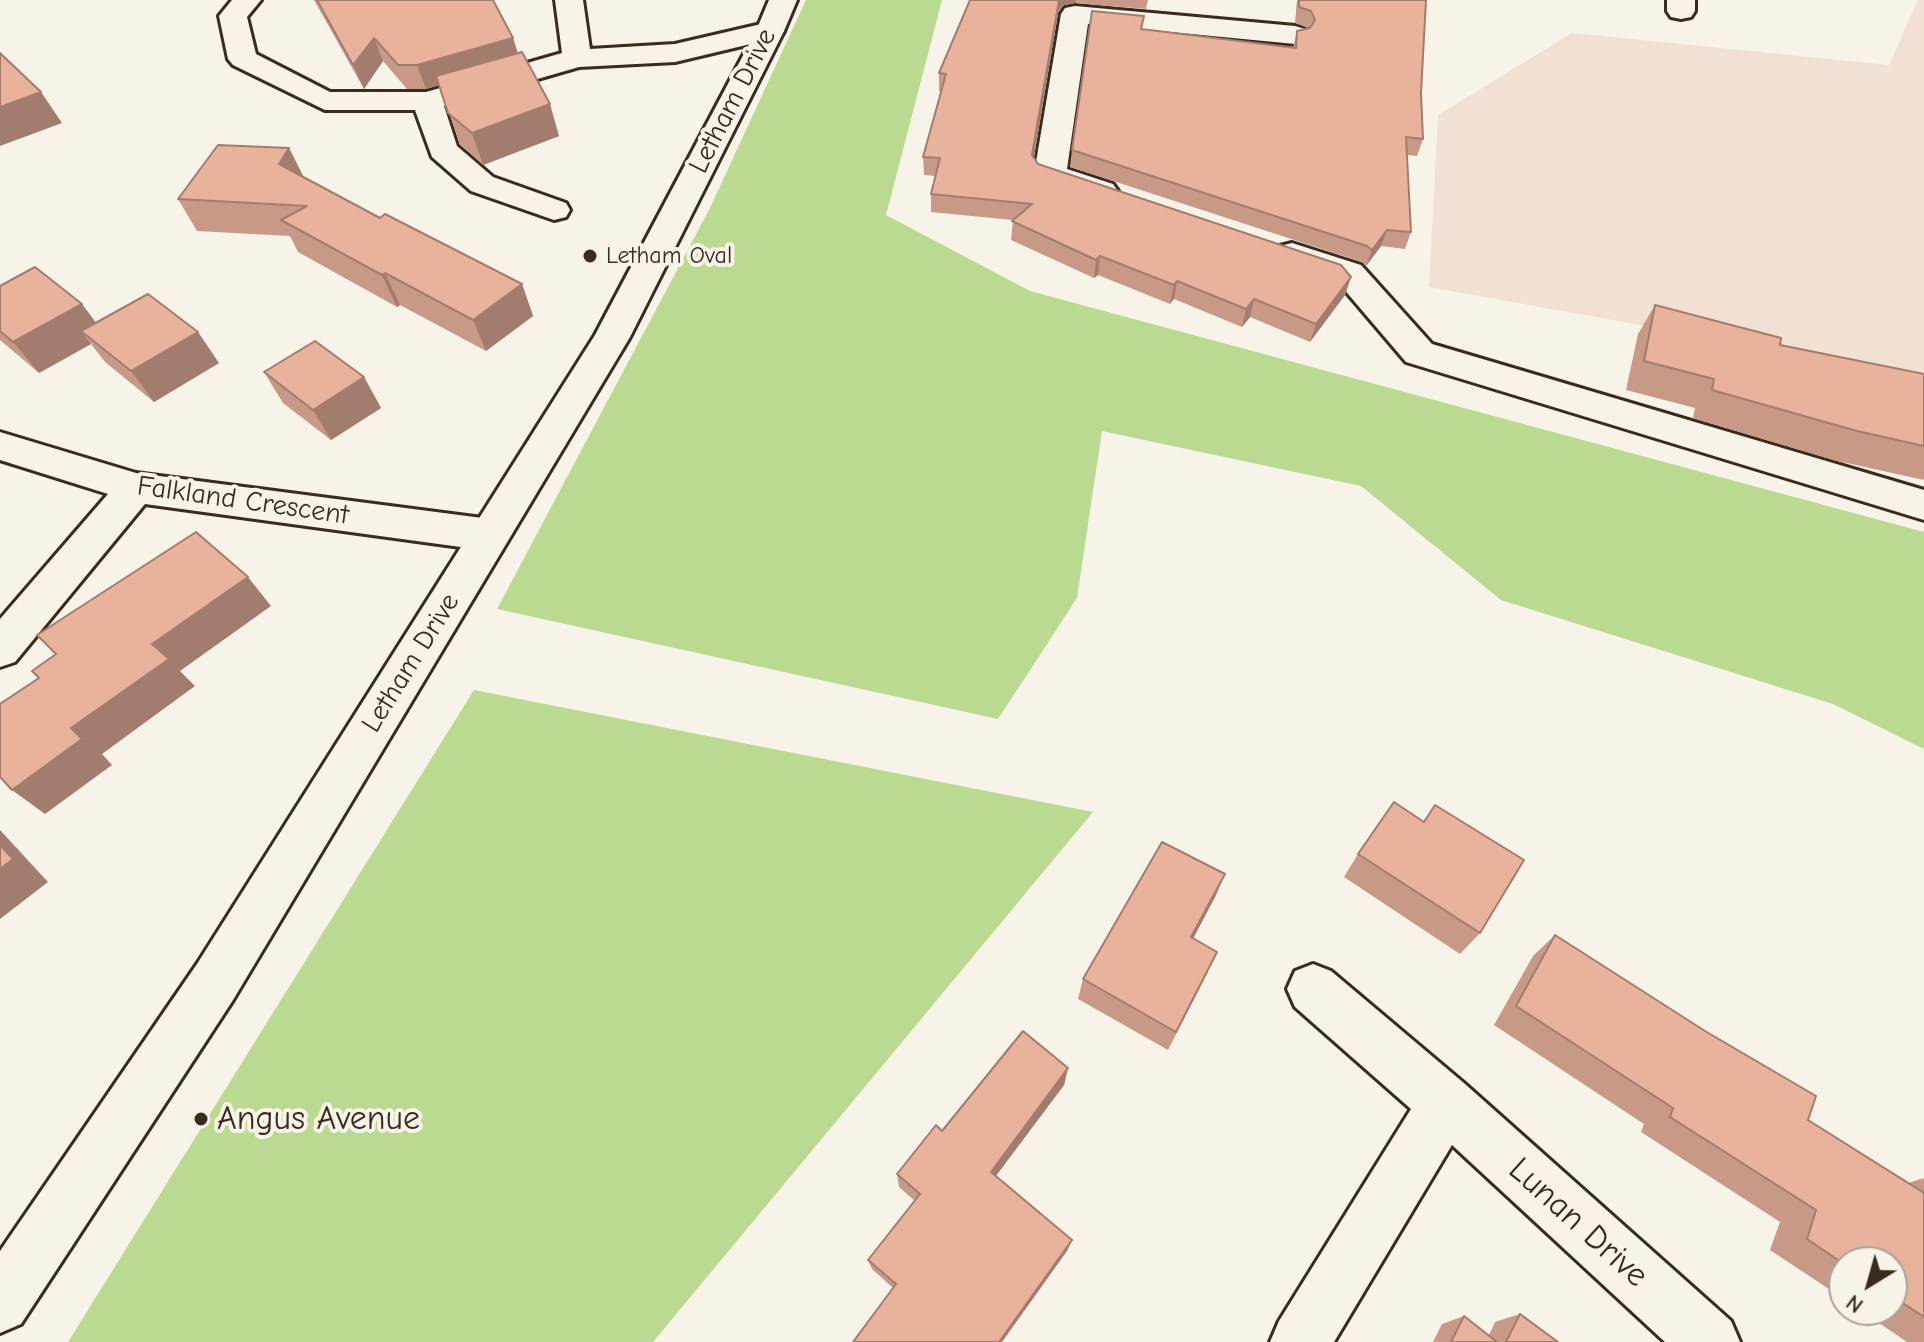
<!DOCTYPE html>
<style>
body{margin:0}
#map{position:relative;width:1924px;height:1342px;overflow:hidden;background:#f7f3e8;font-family:"Comic Neue",sans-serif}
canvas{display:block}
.north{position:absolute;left:1828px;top:1246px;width:80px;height:80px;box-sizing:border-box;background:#f7f3e8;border:2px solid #aca397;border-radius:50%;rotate:217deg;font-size:22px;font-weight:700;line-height:32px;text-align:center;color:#3b2a1e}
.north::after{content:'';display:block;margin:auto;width:28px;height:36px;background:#3b2a1e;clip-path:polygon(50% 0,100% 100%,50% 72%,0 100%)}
</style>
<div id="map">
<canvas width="1924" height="1342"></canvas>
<div class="north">N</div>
</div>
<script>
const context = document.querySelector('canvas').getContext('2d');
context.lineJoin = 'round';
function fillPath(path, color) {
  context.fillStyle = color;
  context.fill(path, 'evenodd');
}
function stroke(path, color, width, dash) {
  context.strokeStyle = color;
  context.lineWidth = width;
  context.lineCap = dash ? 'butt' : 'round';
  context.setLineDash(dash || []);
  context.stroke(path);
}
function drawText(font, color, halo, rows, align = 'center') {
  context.font = font + ' "Comic Neue",sans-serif';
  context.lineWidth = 8;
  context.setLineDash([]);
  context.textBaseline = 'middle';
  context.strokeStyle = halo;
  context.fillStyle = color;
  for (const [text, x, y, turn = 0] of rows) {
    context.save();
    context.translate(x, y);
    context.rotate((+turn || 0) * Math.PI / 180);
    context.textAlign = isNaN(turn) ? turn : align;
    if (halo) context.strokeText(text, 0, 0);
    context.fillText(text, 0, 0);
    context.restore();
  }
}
fillPath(new Path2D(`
 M 1918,0 L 1924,0 L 1924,376 L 1429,287 L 1438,115 L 1572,33 L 1889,65 Z`), '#f2e0d2');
fillPath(new Path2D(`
 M 806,0 L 942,0 L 886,215 L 1030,291 L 1924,532 L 1924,749 L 1833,704 L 1501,600 L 1361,486 L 1102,431 L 1077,598 L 998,719 L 497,609 L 710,208 Z
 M 474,690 L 1093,812 L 653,1342 L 68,1342 Z`), '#bad991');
const street = new Path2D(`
 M 232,0 L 261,0 L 247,17 L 256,54 L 330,92 L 426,92 L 562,53 L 555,0 L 583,0 L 590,49 L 675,44 L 770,22 L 780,25 L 784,31 L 780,37 L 675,62 L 579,67 L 444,106 L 457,146 L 493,177 L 566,203 L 570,210 L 566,217 L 554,220 L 471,191 L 432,157 L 415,110 L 325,110 L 233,65 L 228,59 L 219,16 Z
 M 1667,0 L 1695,0 L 1695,11 L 1691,17 L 1681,19 L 1671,17 L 1667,11 Z
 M 1075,6 L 1295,26 L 1305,29 L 1309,35 L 1305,41 L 1295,44 L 1088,24 L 1067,169 L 1113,184 L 1118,191 L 1113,198 L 1102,201 L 1039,181 L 1034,174 L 1061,14 L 1065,8 Z
 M 1292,243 L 1361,265 L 1432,344 L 1924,490 L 1924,520 L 1406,362 L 1337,281 L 1280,262 L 1275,254 L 1280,246 Z
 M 0,432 L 136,473 L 490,519 L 504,524 L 510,535 L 504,546 L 490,551 L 145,504 L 15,662 L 0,667 L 0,619 L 108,494 L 0,460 Z
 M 1313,964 L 1331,971 L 1465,1084 L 1731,1321 L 1740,1342 L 1665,1342 L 1452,1145 L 1334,1342 L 1270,1342 L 1279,1321 L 1411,1109 L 1295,1007 L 1287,989 L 1295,971 Z`);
const secondary = new Path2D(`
 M 769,0 L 797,0 L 784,31 L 630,337 L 233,1000 L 21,1324 L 0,1333 L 0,1251 L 197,964 L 595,335 L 756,31 Z`);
stroke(street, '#3b2a1e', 6);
stroke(secondary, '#3b2a1e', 6);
fillPath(street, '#f7f3e8');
fillPath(secondary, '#f7f3e8');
fillPath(new Path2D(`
 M 314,0 L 493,0 L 513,38 L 518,53 L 559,136 L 483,165 L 460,144 L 439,85 L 426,89 L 407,89 L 383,61 L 364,89 Z
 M 970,0 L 1148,0 L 1146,9 L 1075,3 L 1064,5 L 1058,12 L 1034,158 L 1038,164 L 1351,277 L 1345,295 L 1310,342 L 1250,317 L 1242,327 L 1174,299 L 1170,304 L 1098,275 L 1094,278 L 1011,240 L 1013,220 L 931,212 L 931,194 L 936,176 L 924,175 L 923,157 L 941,92 L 939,91 L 939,73 Z
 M 1297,0 L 1426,0 L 1421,93 L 1423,139 L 1417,156 L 1407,155 L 1411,232 L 1405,249 L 1381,246 L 1366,266 L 1362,262 L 1070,167 L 1072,150 L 1142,29 L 1293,48 L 1297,31 L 1308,28 L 1295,23 Z
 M 289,148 L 304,178 L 380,218 L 522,284 L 533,316 L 486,351 L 400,305 L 397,307 L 298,252 L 290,236 L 197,231 L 178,199 Z
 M 0,286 L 82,304 L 96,323 L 219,363 L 154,402 L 105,362 L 91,344 L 39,373 L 0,340 Z
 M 1655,305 L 1780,345 L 1924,374 L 1924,480 L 1833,460 L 1693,418 L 1695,408 L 1626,390 L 1638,334 Z
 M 264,372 L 364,377 L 381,408 L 331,440 L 283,403 Z
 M 1358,854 L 1480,933 L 1460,954 L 1344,877 Z
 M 1225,874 L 1215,897 L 1193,938 L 1208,972 L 1168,1050 L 1078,999 L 1083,979 Z
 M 1555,935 L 1808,1120 L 1908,1183 L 1924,1178 L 1924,1342 L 1907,1342 L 1860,1310 L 1892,1310 L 1892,1262 L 1844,1262 L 1844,1299 L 1770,1250 L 1780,1222 L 1641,1132 L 1644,1124 L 1494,1025 L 1533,956 Z
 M 1068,1068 L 1064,1085 L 996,1176 L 1072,1240 L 1067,1251 L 893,1288 L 872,1269 L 868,1260 L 915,1201 L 899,1187 L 897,1174 L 942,1131 Z
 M 1520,1314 L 1558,1342 L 1433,1342 L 1442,1324 L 1464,1316 L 1489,1335 L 1495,1322 Z`), '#c89987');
fillPath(new Path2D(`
 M 1059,0 L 1076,0 L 1075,3 L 1064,5 L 1058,12 L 1031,174 L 1032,155 Z
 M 374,38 L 383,61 L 364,89 L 353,65 Z
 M 513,38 L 520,62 L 426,89 L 417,65 Z
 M 41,92 L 62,123 L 0,146 L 0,107 Z
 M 550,104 L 559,136 L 483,165 L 472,133 Z
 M 289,148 L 305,180 L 279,164 Z
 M 1387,230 L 1381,246 L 1366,266 L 1372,250 Z
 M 1100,256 L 1098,275 L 1094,278 L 1096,260 Z
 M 385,273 L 400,305 L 397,307 L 382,275 Z
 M 1351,277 L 1345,295 L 1310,342 L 1316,324 Z
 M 1177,281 L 1174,299 L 1170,304 L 1174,285 Z
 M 522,284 L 533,316 L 486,351 L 473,320 Z
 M 1254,299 L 1250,317 L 1242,327 L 1246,309 Z
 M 82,304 L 105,335 L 81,331 L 91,344 L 39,373 L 13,342 Z
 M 198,332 L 219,363 L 154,402 L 131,371 Z
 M 364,377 L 381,408 L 331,440 L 313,410 Z
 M 248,577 L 271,606 L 180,671 L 195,686 L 102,754 L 112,765 L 45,814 L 12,790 L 152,644 Z
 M 0,830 L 48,882 L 0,919 Z
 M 1225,874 L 1215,897 L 1183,958 L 1191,937 Z
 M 1068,1068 L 1064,1085 L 989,1185 L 991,1172 Z
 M 1072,1240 L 1067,1251 L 1002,1342 L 999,1342 Z`), '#a27d6e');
const building = new Path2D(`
 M 317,0 L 493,0 L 513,38 L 417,65 L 398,65 L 374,38 L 353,65 Z
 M 970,0 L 1059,0 L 1032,155 L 1038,164 L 1341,265 L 1351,277 L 1316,324 L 1254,299 L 1246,309 L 1177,281 L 1174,285 L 1100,256 L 1096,260 L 1012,221 L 1032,204 L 931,194 L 940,158 L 923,157 L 946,74 L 939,73 Z
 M 1299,0 L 1426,0 L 1421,93 L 1423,139 L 1406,137 L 1411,232 L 1387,230 L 1372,250 L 1367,246 L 1072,150 L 1092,11 L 1144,16 L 1141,29 L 1296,48 L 1297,31 L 1310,28 L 1315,20 L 1311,11 L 1299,7 Z
 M 522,52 L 550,104 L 472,133 L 448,113 L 436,76 Z
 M 0,53 L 41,92 L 0,107 Z
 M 218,145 L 289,148 L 279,164 L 380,218 L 385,214 L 522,284 L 473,320 L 385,273 L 382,275 L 281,220 L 307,206 L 178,199 Z
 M 35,267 L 82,304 L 13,342 L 0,331 L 0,286 Z
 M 148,294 L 198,332 L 131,371 L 81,331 Z
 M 1655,305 L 1781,338 L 1780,345 L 1924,374 L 1924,446 L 1857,431 L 1712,390 L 1714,379 L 1644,361 Z
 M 315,341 L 364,377 L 313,410 L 264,372 Z
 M 196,532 L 248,577 L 152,644 L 169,659 L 71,728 L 82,739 L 12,790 L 0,777 L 0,704 L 39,678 L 32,671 L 56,654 L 37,635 Z
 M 1394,802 L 1424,822 L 1435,805 L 1524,860 L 1480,933 L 1358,854 Z
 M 1162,842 L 1225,874 L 1191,937 L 1217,952 L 1176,1032 L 1083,979 Z
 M 0,845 L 13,859 L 0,869 Z
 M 1555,935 L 1705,1031 L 1816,1096 L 1808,1120 L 1924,1193 L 1924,1317 L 1892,1296 L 1892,1262 L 1844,1262 L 1844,1264 L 1807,1239 L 1816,1210 L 1670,1117 L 1673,1108 L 1516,1006 Z
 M 1023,1031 L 1068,1068 L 991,1172 L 1072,1240 L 999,1342 L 853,1342 L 896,1284 L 868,1260 L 920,1194 L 897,1174 L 936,1125 L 942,1131 Z
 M 1520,1314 L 1558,1342 L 1506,1342 Z
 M 1464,1316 L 1497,1342 L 1451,1342 Z`);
fillPath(building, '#e8b29d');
stroke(building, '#a27d6e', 2);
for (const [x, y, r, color] of [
 [590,256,8,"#3b2a1e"],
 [201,1119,8,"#3b2a1e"]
]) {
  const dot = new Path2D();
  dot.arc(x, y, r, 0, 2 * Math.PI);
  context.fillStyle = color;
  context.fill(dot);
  stroke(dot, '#f7f3e8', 3);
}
drawText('24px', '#3b2a1e', '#f7f3e8', [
 ["Letham Oval",606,256]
], 'left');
drawText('28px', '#3b2a1e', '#f7f3e8', [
 ["Letham Drive",733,101,-63],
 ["Falkland Crescent",243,501,8],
 ["Letham Drive",411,663,-58]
]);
drawText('34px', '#3b2a1e', '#f7f3e8', [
 ["Angus Avenue",217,1119]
], 'left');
drawText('34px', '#3b2a1e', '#f7f3e8', [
 ["Lunan Drive",1578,1223,42]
]);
</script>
